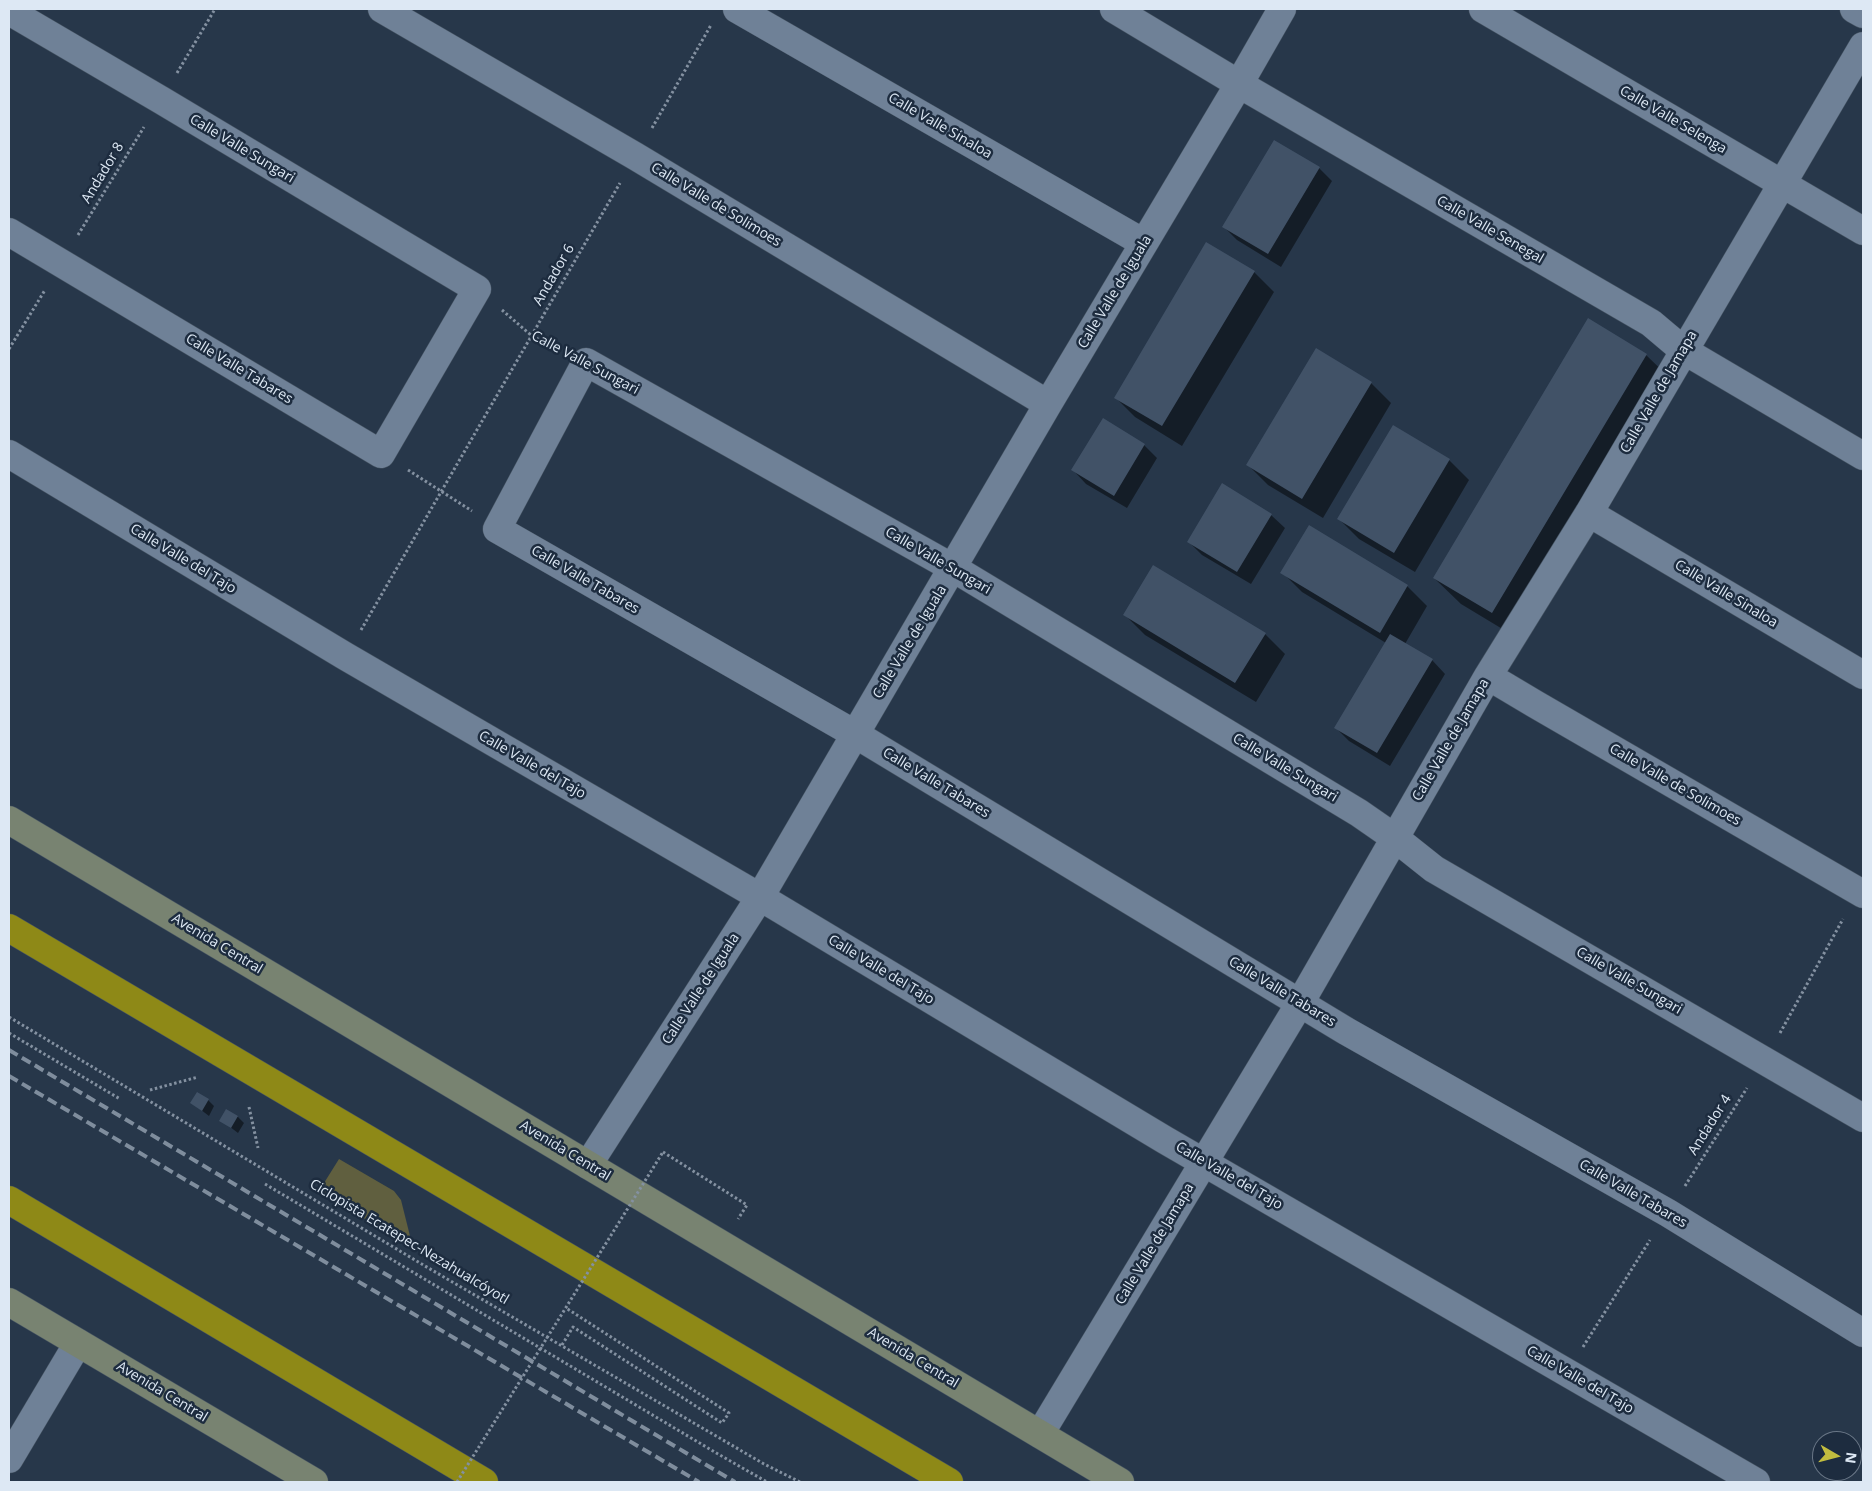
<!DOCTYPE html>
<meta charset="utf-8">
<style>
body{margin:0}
#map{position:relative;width:1872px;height:1491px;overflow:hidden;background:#27374a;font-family:"Open Sans",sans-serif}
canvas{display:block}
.frame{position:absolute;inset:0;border:10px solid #dde8f4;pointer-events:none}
.north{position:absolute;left:1812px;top:1431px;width:50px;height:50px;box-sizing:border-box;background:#1d2c3f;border:1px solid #6a7787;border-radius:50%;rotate:98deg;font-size:14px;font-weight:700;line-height:20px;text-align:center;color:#dde8f4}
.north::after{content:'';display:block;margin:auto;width:18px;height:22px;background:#c2bd3f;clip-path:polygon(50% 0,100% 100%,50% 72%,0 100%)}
</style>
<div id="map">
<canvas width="1872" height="1491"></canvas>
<div class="frame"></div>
<div class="north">N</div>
</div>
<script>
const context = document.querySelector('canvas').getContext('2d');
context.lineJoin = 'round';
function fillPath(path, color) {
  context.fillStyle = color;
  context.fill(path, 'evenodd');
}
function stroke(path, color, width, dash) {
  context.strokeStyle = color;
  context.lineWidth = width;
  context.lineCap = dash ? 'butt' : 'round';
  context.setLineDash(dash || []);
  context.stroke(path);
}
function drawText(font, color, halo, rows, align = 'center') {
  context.font = font + ' "Open Sans",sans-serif';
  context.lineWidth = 5;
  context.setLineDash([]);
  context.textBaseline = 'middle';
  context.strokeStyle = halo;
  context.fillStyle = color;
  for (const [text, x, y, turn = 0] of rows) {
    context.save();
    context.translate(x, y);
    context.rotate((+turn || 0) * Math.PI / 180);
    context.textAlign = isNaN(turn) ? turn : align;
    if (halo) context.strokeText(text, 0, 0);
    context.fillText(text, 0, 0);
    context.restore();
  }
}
fillPath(new Path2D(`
 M 339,1159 L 394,1191 L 401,1200 L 413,1248 L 319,1191 Z`), '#605f3f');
fillPath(new Path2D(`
 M 1319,168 L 1332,181 L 1281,267 L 1237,240 L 1224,227 Z
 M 1254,272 L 1274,292 L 1182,446 L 1135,417 L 1115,397 Z
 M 1646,355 L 1673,381 L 1519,639 L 1461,604 L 1434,578 Z
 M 1371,383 L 1391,403 L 1323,518 L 1268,485 L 1248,465 Z
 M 1394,427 L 1449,460 L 1469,480 L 1415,572 L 1359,539 L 1339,519 Z
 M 1144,445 L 1157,458 L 1127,508 L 1086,484 L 1073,470 Z
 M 1271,515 L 1285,528 L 1251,584 L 1202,555 L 1188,541 Z
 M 1282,572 L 1407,586 L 1427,606 L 1405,644 L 1432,660 L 1445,674 L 1390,766 L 1349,741 L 1336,728 L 1386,643 L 1302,592 Z
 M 1125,615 L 1265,634 L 1285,654 L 1256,702 L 1145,635 Z
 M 208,1100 L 214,1106 L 209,1116 L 192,1103 Z
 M 226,1110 L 238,1117 L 244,1123 L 238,1133 L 221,1120 Z`), '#0007');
fillPath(new Path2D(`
 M 1274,140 L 1320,167 L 1268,254 L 1222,227 Z
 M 1206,242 L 1255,271 L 1162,426 L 1114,398 Z
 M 1588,318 L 1647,354 L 1492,613 L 1433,578 Z
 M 1316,348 L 1372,382 L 1302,499 L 1246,465 Z
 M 1103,418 L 1145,444 L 1114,496 L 1071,470 Z
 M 1393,425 L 1450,459 L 1394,553 L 1337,519 Z
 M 1222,483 L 1272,514 L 1237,572 L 1187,542 Z
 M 1309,525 L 1408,585 L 1380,633 L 1280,573 Z
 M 1153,565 L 1266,633 L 1235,683 L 1123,615 Z
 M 1390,634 L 1433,659 L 1377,753 L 1334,728 Z
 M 197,1092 L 209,1099 L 202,1111 L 190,1103 Z
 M 226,1109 L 238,1116 L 231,1128 L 219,1121 Z`), '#415267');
const minor = new Path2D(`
 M 382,9 L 635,156 L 1048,404
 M 737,9 L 1144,243
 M 1114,9 L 1239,84 L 1651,323 L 1683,350 L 1863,456
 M 1483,9 L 1863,231
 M 1854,9 L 1863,14
 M 9,11 L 161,100 L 477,289 L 381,454 L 9,232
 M 9,454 L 345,656 L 760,897 L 1165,1140 L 1756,1482
 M 1589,513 L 1863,675
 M 1488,676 L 1535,704 L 1863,894
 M 1863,1118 L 1434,869 L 1395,838 L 1359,813 L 953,568 L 586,362 L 497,529 L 855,734 L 1346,1031 L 1668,1213 L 1863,1333
 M 588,1165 L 760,897 L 1048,404 L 1239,84 L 1282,9
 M 1040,1434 L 1300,1003 L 1488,676 L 1589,513 L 1863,46
 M 9,1459 L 78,1343`);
const secondary = new Path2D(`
 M 9,820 L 1120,1482
 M 9,1302 L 314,1482`);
const motorway = new Path2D(`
 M 9,928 L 949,1482
 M 9,1200 L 484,1482`);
stroke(minor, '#455362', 29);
stroke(secondary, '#455362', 29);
stroke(motorway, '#455362', 29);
stroke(new Path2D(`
 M 177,73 L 215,9
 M 652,128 L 711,25
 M 78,235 L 144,127
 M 502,310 L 532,336 L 558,349
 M 9,349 L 45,290
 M 408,470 L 472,511
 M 361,630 L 620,183
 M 9,1017 L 425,1266 L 764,1464 L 800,1482
 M 9,1033 L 120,1099
 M 1780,1033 L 1843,919
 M 150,1090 L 198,1077
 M 249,1107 L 258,1148
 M 663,1152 L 747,1205 L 738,1219
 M 265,1184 L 718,1454 L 767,1482
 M 1685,1186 L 1747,1088
 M 562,1345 L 573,1327 L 722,1423 L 729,1413 L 566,1308
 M 1583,1347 L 1650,1240`), '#8491a1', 3, [2.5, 2.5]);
stroke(minor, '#6f8197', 28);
stroke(secondary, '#788371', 28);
stroke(motorway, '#8e8917', 28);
stroke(new Path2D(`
 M 9,1050 L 735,1482
 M 9,1076 L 699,1482`), '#7f8d9d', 4, [10, 5]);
stroke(new Path2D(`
 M 457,1482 L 663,1152`), '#8491a1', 3, [2.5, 2.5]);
drawText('14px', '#dde8f4', '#1d2c3f', [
 ["Calle Valle Selenga",1673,120,30],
 ["Calle Valle Sinaloa",940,126,30],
 ["Calle Valle Sungari",242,149,31],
 ["Andador 8",103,173,-59],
 ["Calle Valle de Solimoes",716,205,31],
 ["Calle Valle Senegal",1490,230,30],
 ["Andador 6",554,275,-60],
 ["Calle Valle de Iguala",1115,292,-59],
 ["Calle Valle Sungari",585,363,28],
 ["Calle Valle Tabares",239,369,31],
 ["Calle Valle de Jamapa",1659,392,-60],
 ["Calle Valle del Tajo",183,559,31],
 ["Calle Valle Sungari",938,561,30],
 ["Calle Valle Tabares",585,580,30],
 ["Calle Valle Sinaloa",1726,594,31],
 ["Calle Valle de Iguala",910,642,-59],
 ["Calle Valle de Jamapa",1451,740,-60],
 ["Calle Valle del Tajo",532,765,30],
 ["Calle Valle Sungari",1285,768,31],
 ["Calle Valle Tabares",936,783,31],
 ["Calle Valle de Solimoes",1675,785,30],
 ["Avenida Central",217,944,31],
 ["Calle Valle del Tajo",881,970,31],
 ["Calle Valle Sungari",1629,981,30],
 ["Calle Valle de Iguala",701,989,-57],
 ["Calle Valle Tabares",1282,992,31],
 ["Andador 4",1710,1125,-58],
 ["Avenida Central",565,1151,31],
 ["Calle Valle del Tajo",1229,1176,30],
 ["Calle Valle Tabares",1633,1194,30],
 ["Ciclopista Ecatepec-Nezahualcóyotl",409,1242,31],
 ["Calle Valle de Jamapa",1155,1244,-59],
 ["Avenida Central",913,1358,31],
 ["Calle Valle del Tajo",1580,1380,30],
 ["Avenida Central",162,1392,31]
]);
</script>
